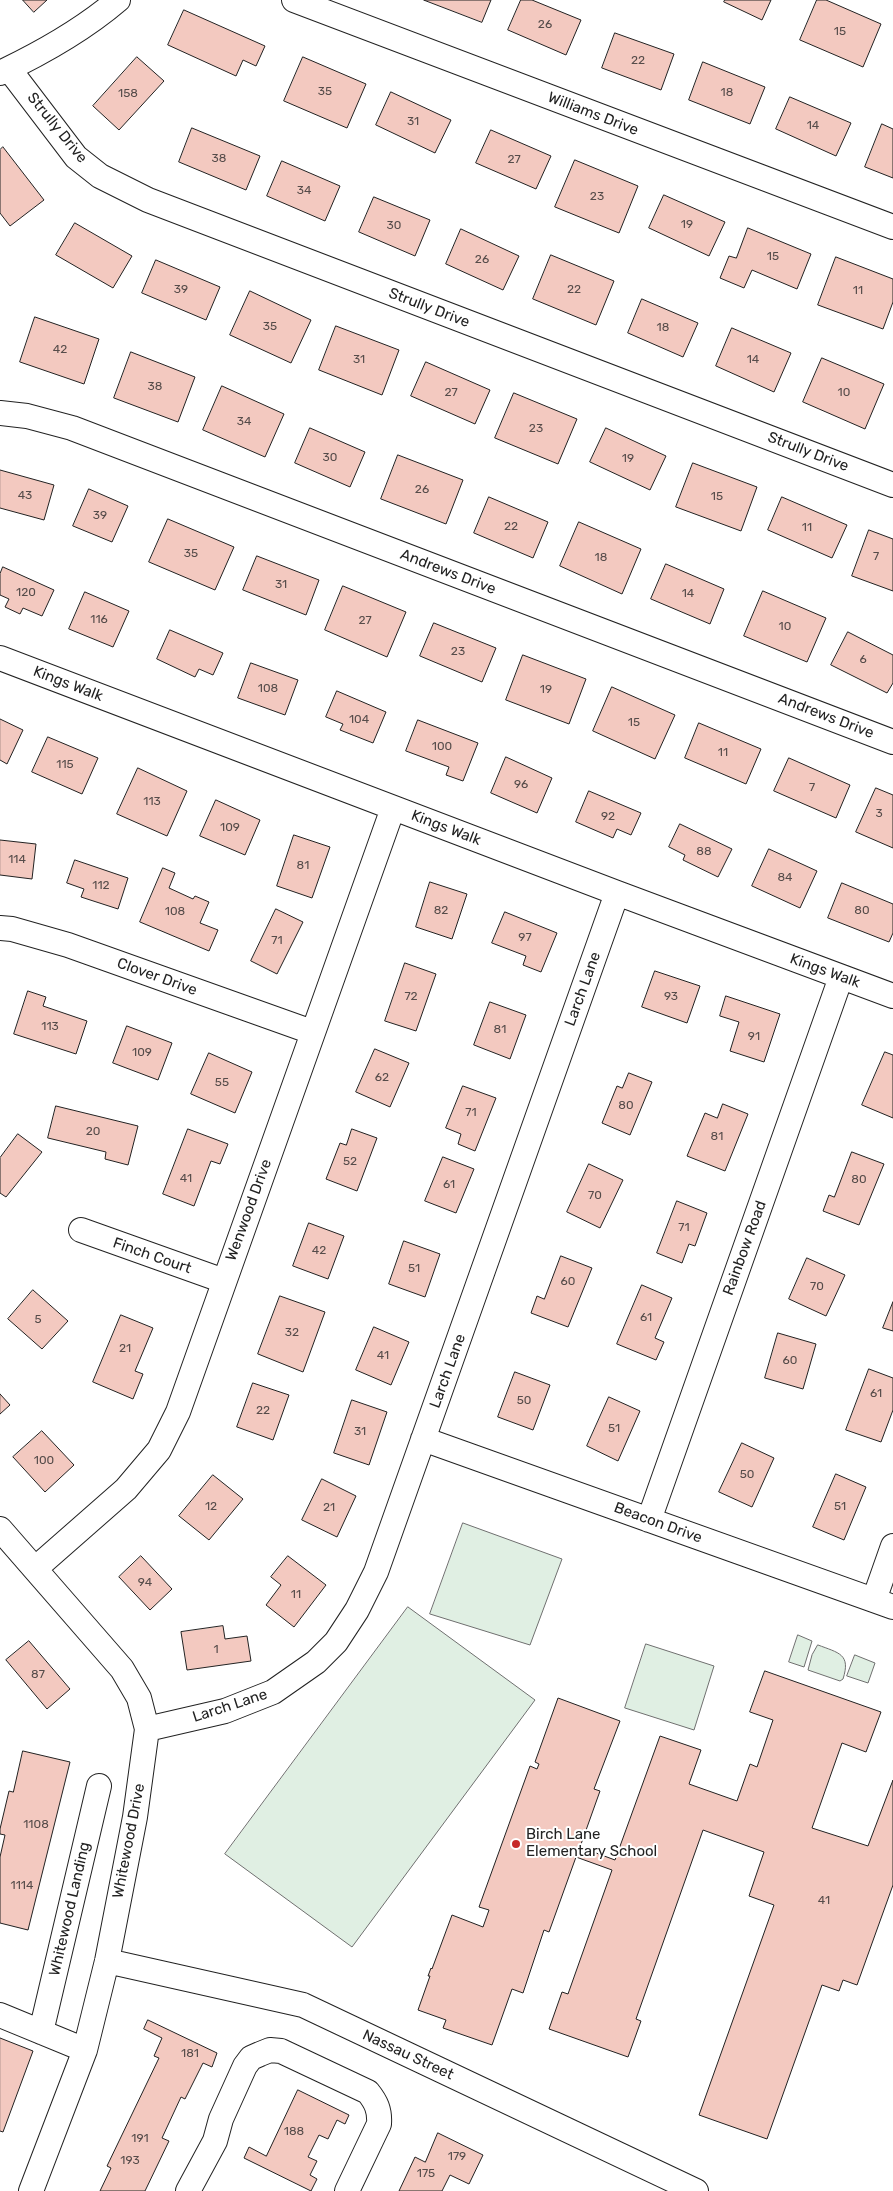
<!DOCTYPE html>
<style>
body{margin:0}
canvas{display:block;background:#fff}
</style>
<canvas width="893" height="2191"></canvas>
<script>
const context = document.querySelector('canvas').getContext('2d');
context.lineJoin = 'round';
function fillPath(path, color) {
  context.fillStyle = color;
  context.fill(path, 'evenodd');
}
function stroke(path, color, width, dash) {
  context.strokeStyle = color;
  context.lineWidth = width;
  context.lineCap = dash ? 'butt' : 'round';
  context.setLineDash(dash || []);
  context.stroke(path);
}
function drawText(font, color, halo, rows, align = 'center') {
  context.font = font + ' Rubik,sans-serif';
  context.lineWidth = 4;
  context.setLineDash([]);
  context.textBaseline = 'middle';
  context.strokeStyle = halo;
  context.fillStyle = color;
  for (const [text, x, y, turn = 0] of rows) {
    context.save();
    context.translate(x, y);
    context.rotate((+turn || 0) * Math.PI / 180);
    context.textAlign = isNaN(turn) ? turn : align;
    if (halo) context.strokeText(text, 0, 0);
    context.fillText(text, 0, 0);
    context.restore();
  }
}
const green = new Path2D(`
 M 463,1523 L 562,1559 L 530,1645 L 430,1614 Z
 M 408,1607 L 535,1700 L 352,1947 L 225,1854 Z
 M 798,1635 L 812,1641 L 804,1667 L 789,1662 Z
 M 646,1644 L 714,1666 L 694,1730 L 625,1708 Z
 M 818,1645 C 839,1653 851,1654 843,1679 L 840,1681 L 808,1670 L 812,1655 Z
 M 855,1655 L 875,1663 L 868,1683 L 847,1676 Z`);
fillPath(green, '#e0efe3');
stroke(green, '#6f6f6f', 1);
const building = new Path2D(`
 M 23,0 L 47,0 L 34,12 Z
 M 424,0 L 491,0 L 482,22 Z
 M 521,0 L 532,0 L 581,20 L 566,55 L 508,30 Z
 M 725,0 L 771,0 L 762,20 L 724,2 Z
 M 817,0 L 826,0 L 881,24 L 863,67 L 800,40 Z
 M 184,10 L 265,46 L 256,66 L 243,60 L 236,76 L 168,45 Z
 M 615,33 L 674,54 L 661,90 L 602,68 Z
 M 137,57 L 164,81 L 119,130 L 93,106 Z
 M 303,57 L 366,84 L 347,128 L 284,101 Z
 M 703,62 L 765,87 L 750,124 L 689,100 Z
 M 391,92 L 451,120 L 435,153 L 376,125 Z
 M 790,97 L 851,123 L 836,156 L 776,129 Z
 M 882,124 L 893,129 L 893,178 L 865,167 Z
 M 192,128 L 260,156 L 246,190 L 179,162 Z
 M 491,130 L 551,156 L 536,189 L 476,163 Z
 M 3,147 L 44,200 L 10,226 L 0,213 L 0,150 Z
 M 575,160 L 638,186 L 619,233 L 555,207 Z
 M 282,161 L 340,186 L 325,221 L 267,196 Z
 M 664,195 L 725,222 L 709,256 L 649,228 Z
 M 374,197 L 430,220 L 415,256 L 359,232 Z
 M 75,223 L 132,256 L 113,288 L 56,255 Z
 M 748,228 L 811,254 L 797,289 L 752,270 L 744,288 L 720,278 L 729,256 L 736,258 Z
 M 461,229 L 519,256 L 503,290 L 446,264 Z
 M 551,255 L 614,281 L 596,325 L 533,299 Z
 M 836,257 L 893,279 L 893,302 L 883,329 L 818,305 Z
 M 156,260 L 220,287 L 206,320 L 142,293 Z
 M 250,291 L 311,320 L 291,363 L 230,335 Z
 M 642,299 L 698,323 L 683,357 L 628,333 Z
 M 35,317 L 99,339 L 84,384 L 20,362 Z
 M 336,326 L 399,350 L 382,395 L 319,370 Z
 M 732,328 L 791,353 L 774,392 L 716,366 Z
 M 131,352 L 195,377 L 178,422 L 114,398 Z
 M 822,358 L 884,384 L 865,429 L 803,402 Z
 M 426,362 L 490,390 L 475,424 L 411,396 Z
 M 222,386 L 284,414 L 265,457 L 203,430 Z
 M 514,393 L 577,419 L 558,464 L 495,438 Z
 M 310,428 L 365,452 L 350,487 L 295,463 Z
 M 606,428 L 666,456 L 650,490 L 590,462 Z
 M 398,455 L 463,480 L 446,524 L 381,499 Z
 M 693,463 L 757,487 L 741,531 L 676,507 Z
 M 0,470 L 54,485 L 44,520 L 0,508 Z
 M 89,489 L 128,506 L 112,542 L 73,526 Z
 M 489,497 L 548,522 L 533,558 L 474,533 Z
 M 782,497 L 847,525 L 832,558 L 768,530 Z
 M 168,519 L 234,547 L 215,590 L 149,562 Z
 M 579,522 L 641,549 L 622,594 L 560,566 Z
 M 869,530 L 893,539 L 893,591 L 852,576 Z
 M 257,556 L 319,580 L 306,615 L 243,590 Z
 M 666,564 L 724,589 L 710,624 L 651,599 Z
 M 3,567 L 54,590 L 42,616 L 23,608 L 20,614 L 5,607 L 9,599 L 0,595 L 0,574 Z
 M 343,586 L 406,612 L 387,657 L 325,630 Z
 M 763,591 L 826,618 L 807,662 L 744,636 Z
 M 85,592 L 129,611 L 113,647 L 69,629 Z
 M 434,623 L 496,648 L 482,682 L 420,656 Z
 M 170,630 L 223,653 L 213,675 L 199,669 L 195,677 L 157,659 Z
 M 848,632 L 893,655 L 893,683 L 887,693 L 831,665 Z
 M 523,655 L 586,679 L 569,724 L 506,700 Z
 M 251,663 L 298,680 L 285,715 L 238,698 Z
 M 612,687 L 675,715 L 655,759 L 593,731 Z
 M 337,691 L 386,712 L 373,743 L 340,730 L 343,724 L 326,717 Z
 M 0,719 L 23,730 L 7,764 L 0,760 Z
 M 418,720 L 478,743 L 463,781 L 446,775 L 449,767 L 406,751 Z
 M 699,723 L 761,749 L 746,784 L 685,758 Z
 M 48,737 L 98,758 L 82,794 L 32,772 Z
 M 506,757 L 552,778 L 537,813 L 491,793 Z
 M 789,758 L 850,785 L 836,818 L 774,791 Z
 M 138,768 L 187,791 L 167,836 L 117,814 Z
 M 876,788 L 893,795 L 893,848 L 856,832 Z
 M 589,791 L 641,813 L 631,835 L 617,829 L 613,838 L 576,822 Z
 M 216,800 L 260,820 L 245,855 L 200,836 Z
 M 680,824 L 732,849 L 718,877 L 683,860 L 685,855 L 669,847 Z
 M 294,835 L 330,847 L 312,898 L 277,886 Z
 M 0,840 L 36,844 L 32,879 L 0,875 Z
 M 769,849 L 817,871 L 800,908 L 752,886 Z
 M 75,860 L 128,878 L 118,909 L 81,897 L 84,889 L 67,883 Z
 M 163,868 L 175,873 L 169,888 L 193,899 L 195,896 L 209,902 L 200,923 L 218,930 L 209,951 L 140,922 Z
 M 430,882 L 467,894 L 452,939 L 416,927 Z
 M 842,883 L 893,904 L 893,933 L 889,942 L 828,918 Z
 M 276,909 L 303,922 L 277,974 L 251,961 Z
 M 505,912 L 557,933 L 541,972 L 523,965 L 526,956 L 492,943 Z
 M 405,963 L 436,974 L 416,1031 L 385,1021 Z
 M 655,971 L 700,986 L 687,1023 L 642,1007 Z
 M 28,991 L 46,997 L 43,1006 L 87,1021 L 76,1054 L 14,1034 Z
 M 726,996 L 780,1014 L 764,1062 L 730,1051 L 739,1022 L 720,1016 Z
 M 490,1002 L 526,1015 L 510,1059 L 474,1045 Z
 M 127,1026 L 172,1043 L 158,1080 L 113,1063 Z
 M 375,1049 L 409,1063 L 390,1107 L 356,1092 Z
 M 885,1052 L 893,1055 L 893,1118 L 862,1105 Z
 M 209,1053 L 252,1072 L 235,1113 L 191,1094 Z
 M 629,1073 L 652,1082 L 630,1135 L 602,1123 L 617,1086 L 622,1088 Z
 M 463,1086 L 496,1098 L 475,1151 L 458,1144 L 461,1134 L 446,1128 Z
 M 723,1104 L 748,1114 L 725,1171 L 687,1156 L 705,1113 L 717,1118 Z
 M 56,1106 L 138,1126 L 128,1165 L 105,1159 L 106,1152 L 48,1138 Z
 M 188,1129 L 228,1144 L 220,1164 L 211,1161 L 194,1206 L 163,1194 Z
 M 352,1129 L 377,1138 L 357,1191 L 326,1179 L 340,1143 L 346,1145 Z
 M 18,1134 L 42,1152 L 6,1197 L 0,1193 L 0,1158 Z
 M 852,1152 L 884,1164 L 859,1225 L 823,1211 L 829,1195 L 834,1197 Z
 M 443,1157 L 474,1169 L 456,1213 L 425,1201 Z
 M 589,1164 L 623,1180 L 600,1228 L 567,1212 Z
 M 677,1201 L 707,1213 L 695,1246 L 689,1244 L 682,1263 L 657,1253 Z
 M 309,1223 L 344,1236 L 328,1279 L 293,1266 Z
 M 404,1241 L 440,1254 L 425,1297 L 389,1284 Z
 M 561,1256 L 592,1268 L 568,1327 L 531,1313 L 537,1296 L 544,1299 Z
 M 807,1258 L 845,1275 L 826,1316 L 789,1299 Z
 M 642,1285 L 672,1298 L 655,1338 L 664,1342 L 656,1360 L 617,1344 Z
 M 33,1290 L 68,1321 L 42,1349 L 8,1319 Z
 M 280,1296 L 325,1312 L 303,1372 L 258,1354 Z
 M 893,1302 L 893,1331 L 883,1328 Z
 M 121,1315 L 153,1328 L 135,1371 L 143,1374 L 133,1399 L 93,1382 Z
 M 374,1327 L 409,1342 L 391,1385 L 356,1370 Z
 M 778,1333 L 816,1344 L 803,1389 L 765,1378 Z
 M 869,1369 L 893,1378 L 893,1410 L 881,1442 L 846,1430 Z
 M 515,1372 L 550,1385 L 533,1430 L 498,1417 Z
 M 253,1383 L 289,1395 L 273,1440 L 237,1427 Z
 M 0,1394 L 10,1405 L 0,1414 Z
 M 609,1397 L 640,1411 L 618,1461 L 587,1446 Z
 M 352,1400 L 387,1412 L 369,1465 L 334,1453 Z
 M 42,1431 L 74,1465 L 45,1492 L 13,1457 Z
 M 742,1443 L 774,1458 L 752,1507 L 719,1492 Z
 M 836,1474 L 866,1487 L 844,1540 L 813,1527 Z
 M 213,1475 L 243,1499 L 209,1540 L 179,1516 Z
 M 322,1479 L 356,1496 L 337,1537 L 302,1520 Z
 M 141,1556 L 172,1589 L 150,1610 L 119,1577 Z
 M 288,1556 L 326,1585 L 294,1627 L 266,1605 L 281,1585 L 271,1577 Z
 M 223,1626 L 225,1639 L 247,1636 L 251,1661 L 187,1670 L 181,1632 Z
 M 29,1641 L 70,1689 L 47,1709 L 6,1660 Z
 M 765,1671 L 881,1712 L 866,1752 L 842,1743 L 812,1828 L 868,1846 L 893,1780 L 893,1885 L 857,1985 L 843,1980 L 839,1991 L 822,1985 L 767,2139 L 699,2115 L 774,1905 L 749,1896 L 764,1852 L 703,1830 L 636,2019 L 641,2021 L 628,2057 L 549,2029 L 562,1992 L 568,1994 L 612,1870 L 576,1857 L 549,1932 L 544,1930 L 523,1993 L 512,1989 L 492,2045 L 443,2028 L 446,2020 L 418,2010 L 430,1976 L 428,1976 L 431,1968 L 432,1969 L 452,1915 L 483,1927 L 489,1910 L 479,1907 L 530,1766 L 537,1769 L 539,1764 L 535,1762 L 558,1698 L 620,1721 L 594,1789 L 600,1791 L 580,1847 L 615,1860 L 660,1736 L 701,1750 L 689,1784 L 737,1801 L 750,1764 L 757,1767 L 773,1720 L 750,1712 Z
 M 23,1751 L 70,1762 L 28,1930 L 0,1923 L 0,1857 L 5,1835 L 0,1834 L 0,1829 L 9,1791 L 13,1792 Z
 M 148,2020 L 217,2053 L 212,2067 L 203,2063 L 185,2099 L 181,2097 L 162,2138 L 169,2141 L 145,2191 L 100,2191 L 111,2168 L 107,2166 L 159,2058 L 154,2056 L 162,2038 L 144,2029 Z
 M 0,2038 L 33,2051 L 3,2132 L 0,2131 Z
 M 298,2090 L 349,2115 L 345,2124 L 337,2120 L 328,2139 L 319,2135 L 308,2157 L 317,2161 L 310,2175 L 317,2179 L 311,2191 L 244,2158 L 249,2147 L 266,2156 Z
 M 438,2133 L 483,2155 L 469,2184 L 450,2175 L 442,2191 L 399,2191 L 415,2157 L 425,2162 Z`);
fillPath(building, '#f3c9c0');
stroke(building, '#222', 1);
const minor = new Path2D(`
 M 294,0 L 893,227
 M 9,69 L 76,157 L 100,176 L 148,200 L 893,485
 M 0,73 C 42,53 83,30 118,0
 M 0,413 L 27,416 L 72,428 L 893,742
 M 0,658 L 617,893 L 893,996
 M 0,928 L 12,929 L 68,945 L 312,1032
 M 81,1230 L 224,1281
 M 423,1439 L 893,1607
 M 649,1520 L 841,977
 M 0,1529 L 122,1669 L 139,1698 L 147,1729 L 135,1817 L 107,1961 L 85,2050 L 31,2191
 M 36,1568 L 126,1489 L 159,1450 L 178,1412 L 393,808
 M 874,1600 L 893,1546
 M 147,1729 L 225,1711 L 273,1692 L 316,1662 L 336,1642 L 357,1610 L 376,1572 L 617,893
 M 107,1961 L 303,2005 L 696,2191
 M 0,2015 L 85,2050
 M 41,2032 L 99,1786
 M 188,2191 L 215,2141 L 221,2119 L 245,2066 L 251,2058 L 260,2054 L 270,2050 L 281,2051 L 368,2092 C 376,2102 380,2110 379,2124 L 347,2191`);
stroke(minor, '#222', 26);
stroke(minor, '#fff', 24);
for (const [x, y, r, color] of [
 [516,1844,5,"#c62828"]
]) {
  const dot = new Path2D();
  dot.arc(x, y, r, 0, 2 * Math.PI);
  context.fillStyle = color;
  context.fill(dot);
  stroke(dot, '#fff', 2);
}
drawText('12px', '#564c4a', null, [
 ["26",545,25],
 ["15",840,32],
 ["22",638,61],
 ["35",325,92],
 ["18",727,93],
 ["158",128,94],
 ["31",413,122],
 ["14",813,126],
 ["38",219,159],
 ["27",514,160],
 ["34",304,191],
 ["23",597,197],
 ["19",687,225],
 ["30",394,226],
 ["15",773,257],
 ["26",482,260],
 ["39",181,290],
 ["22",574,290],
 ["11",858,291],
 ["35",270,327],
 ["18",663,328],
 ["42",60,350],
 ["31",359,360],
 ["14",753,360],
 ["38",155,387],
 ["27",451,393],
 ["10",844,393],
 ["34",244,422],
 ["23",536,429],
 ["30",330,458],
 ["19",628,459],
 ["26",422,490],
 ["43",25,496],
 ["15",717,497],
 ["39",100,516],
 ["22",511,527],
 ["11",807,528],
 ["35",191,554],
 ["7",876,557],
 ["18",601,558],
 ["31",281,585],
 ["120",26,593],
 ["14",688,594],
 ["116",99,620],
 ["27",365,621],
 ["10",785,627],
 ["23",458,652],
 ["6",863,660],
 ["108",268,689],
 ["19",546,690],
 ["104",359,720],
 ["15",634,723],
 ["100",442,747],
 ["11",723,753],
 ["115",65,765],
 ["96",521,785],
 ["7",812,788],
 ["113",152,802],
 ["3",879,814],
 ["92",608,817],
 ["109",230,828],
 ["88",704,852],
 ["114",17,860],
 ["81",303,866],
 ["84",785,878],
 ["112",101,886],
 ["82",441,911],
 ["80",862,911],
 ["108",175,912],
 ["97",525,938],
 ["71",277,941],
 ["72",411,997],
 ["93",671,997],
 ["113",50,1027],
 ["81",500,1030],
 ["91",754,1037],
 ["109",142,1053],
 ["62",382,1078],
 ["55",222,1083],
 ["80",626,1106],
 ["71",471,1113],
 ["20",93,1132],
 ["81",717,1137],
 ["52",350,1162],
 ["41",186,1179],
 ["80",859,1180],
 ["61",449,1185],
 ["70",595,1196],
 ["71",684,1228],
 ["42",319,1251],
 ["51",414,1269],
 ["60",568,1282],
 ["70",817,1287],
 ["61",646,1318],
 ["5",38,1320],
 ["32",292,1333],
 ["21",125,1349],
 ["41",383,1356],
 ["60",790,1361],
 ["61",876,1394],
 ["50",524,1401],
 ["22",263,1411],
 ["51",614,1429],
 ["31",360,1432],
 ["100",44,1461],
 ["50",747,1475],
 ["12",211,1507],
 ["51",840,1507],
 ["21",329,1508],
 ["94",145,1583],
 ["11",296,1595],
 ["1",216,1650],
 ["87",38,1675],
 ["1108",36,1825],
 ["1114",22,1886],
 ["41",824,1901],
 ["181",190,2054],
 ["188",294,2132],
 ["191",140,2139],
 ["179",457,2157],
 ["193",130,2161],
 ["175",426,2174]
]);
drawText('15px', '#222', '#fff', [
 ["Williams Drive",593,114,21],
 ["Strully Drive",57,128,51],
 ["Strully Drive",429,308,21],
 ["Strully Drive",808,452,21],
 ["Andrews Drive",448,572,21],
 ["Kings Walk",68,684,21],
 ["Andrews Drive",826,716,21],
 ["Kings Walk",446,828,21],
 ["Kings Walk",825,971,20],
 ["Clover Drive",157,977,20],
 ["Larch Lane",583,989,-70],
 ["Wenwood Drive",249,1210,-70],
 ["Rainbow Road",745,1248,-70],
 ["Finch Court",152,1256,19],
 ["Larch Lane",448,1371,-70],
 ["Beacon Drive",658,1523,20],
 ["Larch Lane",230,1706,-18],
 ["Whitewood Drive",129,1841,-79],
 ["Whitewood Landing",70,1909,-77],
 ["Nassau Street",408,2055,25]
]);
drawText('15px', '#222', '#fff', [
 ["Birch Lane",526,1835],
 ["Elementary School",526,1852]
], 'left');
</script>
